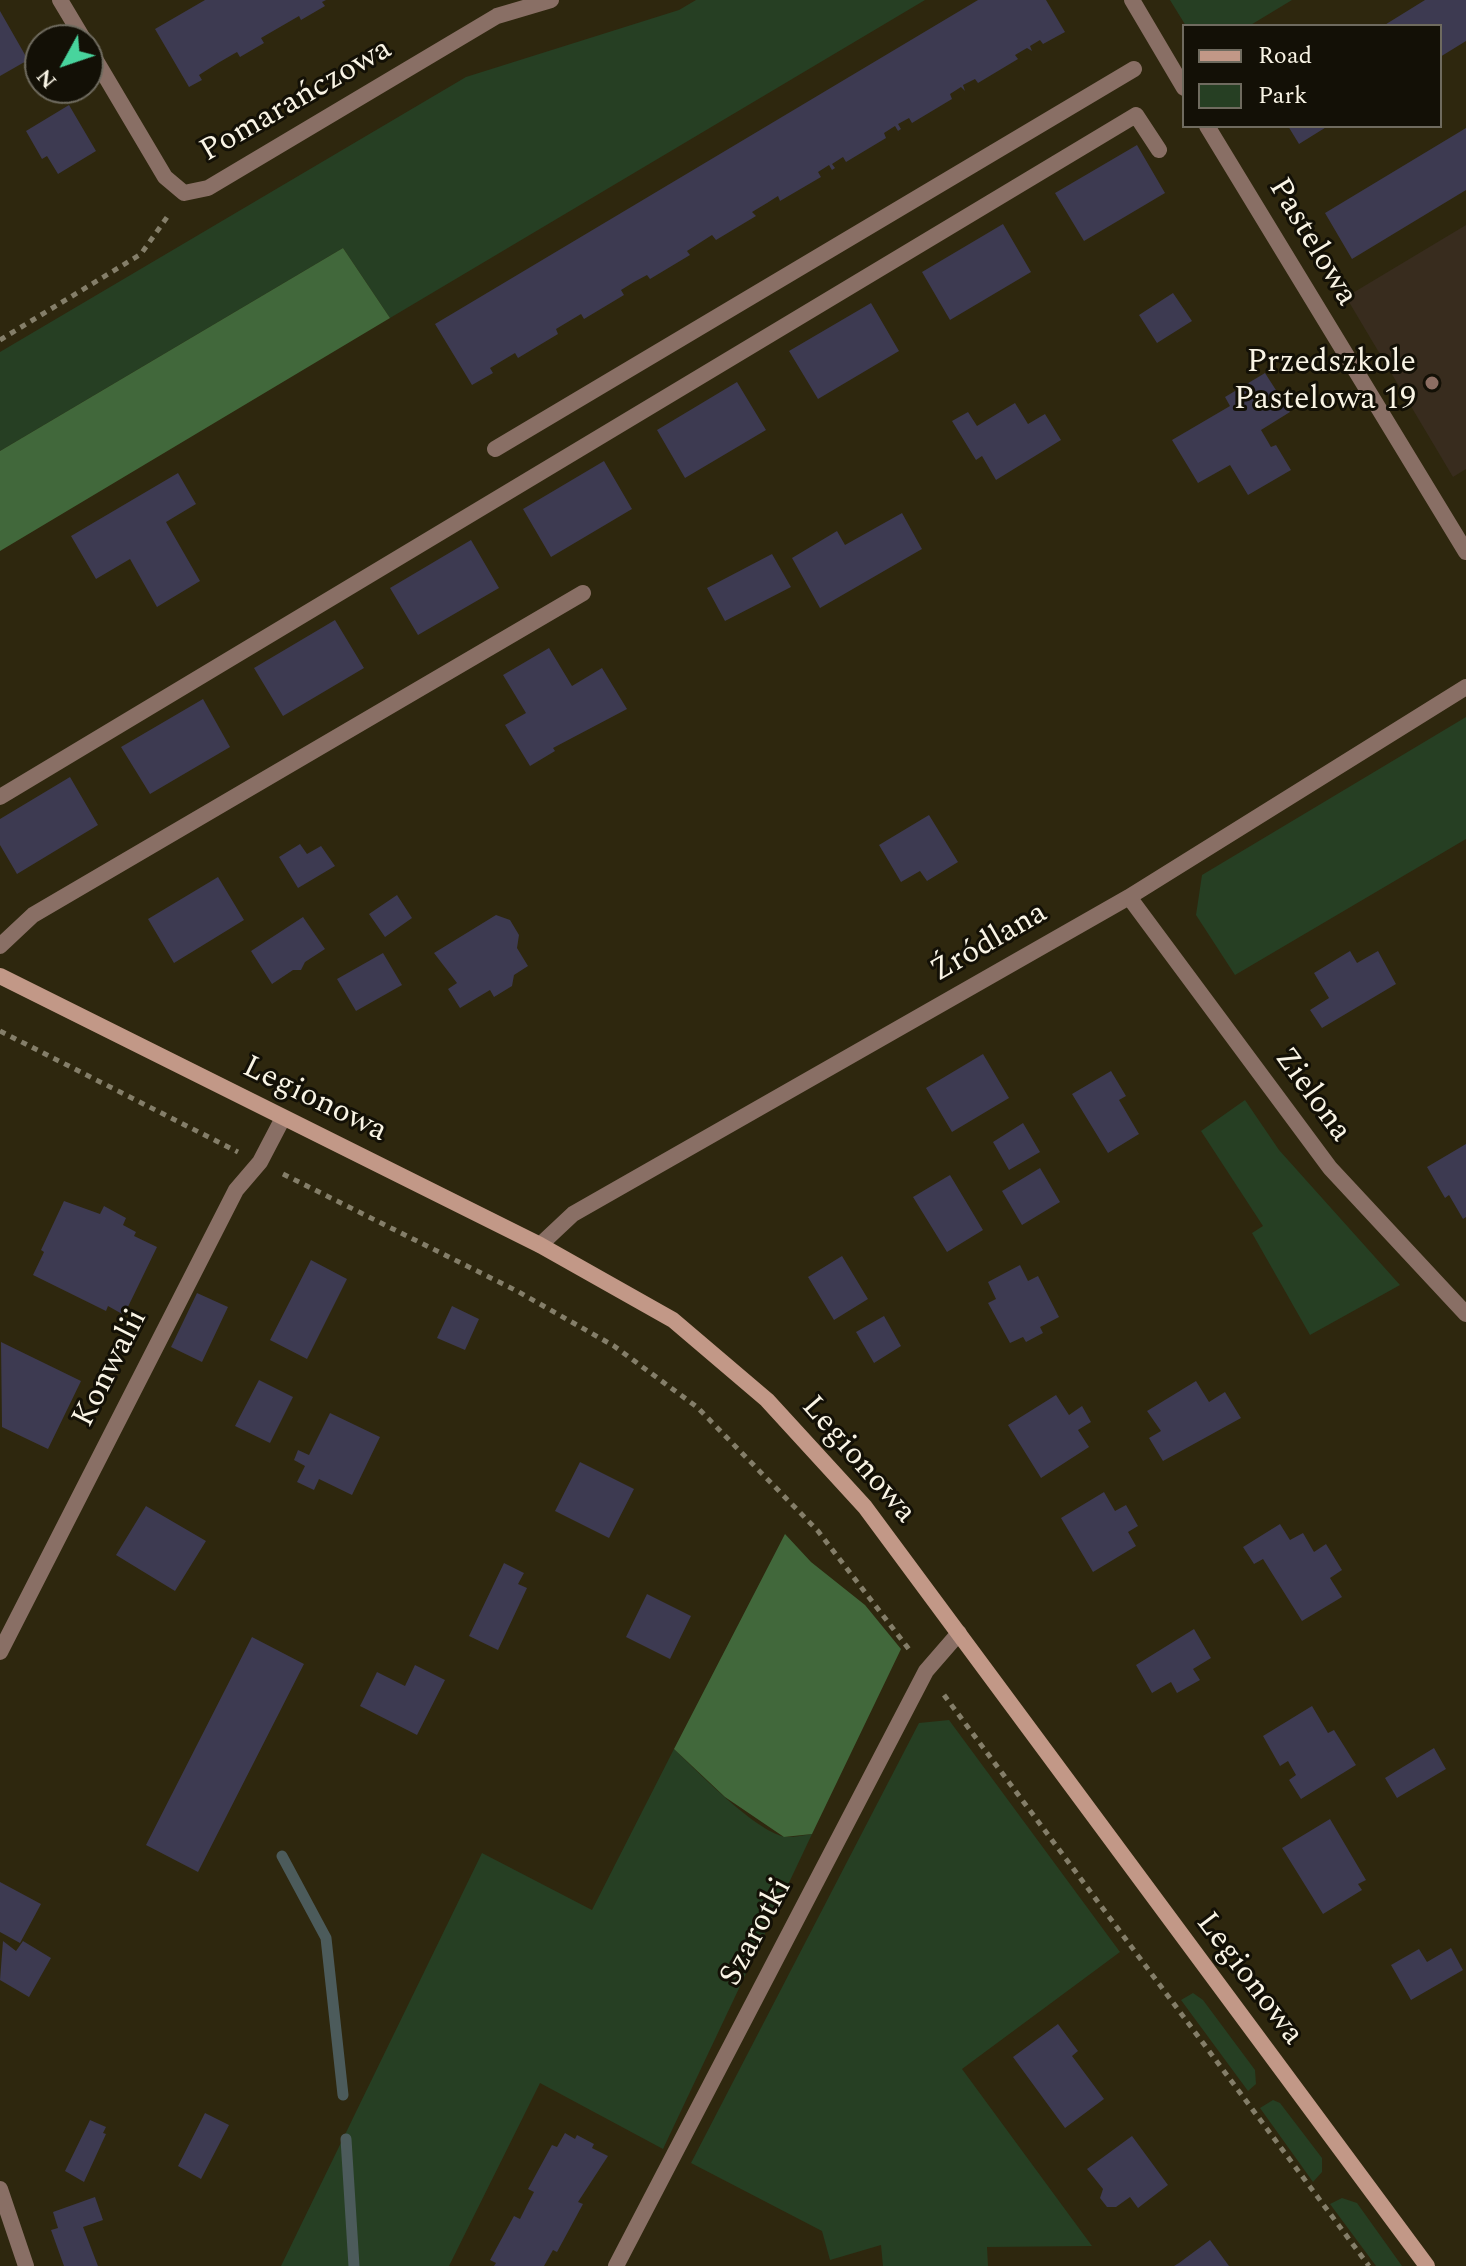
<!DOCTYPE html>
<meta charset="utf-8">
<style>
body{margin:0}
#map{position:relative;width:1466px;height:2266px;overflow:hidden;background:#2e270e;font-family:Spectral,serif}
canvas{display:block}
.legend{position:absolute;left:1182px;top:24px;width:260px;height:104px;box-sizing:border-box;background:#131006;border:2px solid #6f6b5f;margin:0;padding:10px 14px;list-style:none;font-size:24px;color:#f9f4e5}
.legend li{display:flex;align-items:center;gap:16px;height:40px}
.legend b{width:40px;border:2px solid #6f6b5f}
.north{position:absolute;left:24px;top:24px;width:80px;height:80px;box-sizing:border-box;background:#131006;border:2px solid #6f6b5f;border-radius:50%;rotate:230deg;font-size:22px;font-weight:700;line-height:32px;text-align:center;color:#f9f4e5}
.north::after{content:'';display:block;margin:auto;width:28px;height:36px;background:#48d49d;clip-path:polygon(50% 0,100% 100%,50% 72%,0 100%)}
</style>
<div id="map">
<canvas width="1466" height="2266"></canvas>
<ul class="legend">
<li><b style="height:10px;background:#c29887"></b>Road</li>
<li><b style="height:22px;background:#263f23"></b>Park</li>
</ul>
<div class="north">N</div>
</div>
<script>
const context = document.querySelector('canvas').getContext('2d');
context.lineJoin = 'round';
function fillPath(path, color) {
  context.fillStyle = color;
  context.fill(path, 'evenodd');
}
function stroke(path, color, width, dash) {
  context.strokeStyle = color;
  context.lineWidth = width;
  context.lineCap = dash ? 'butt' : 'round';
  context.setLineDash(dash || []);
  context.stroke(path);
}
function drawText(font, color, halo, rows, align = 'center') {
  context.font = font + ' Spectral,serif';
  context.lineWidth = 6;
  context.setLineDash([]);
  context.textBaseline = 'middle';
  context.strokeStyle = halo;
  context.fillStyle = color;
  for (const [text, x, y, turn = 0] of rows) {
    context.save();
    context.translate(x, y);
    context.rotate((+turn || 0) * Math.PI / 180);
    context.textAlign = isNaN(turn) ? turn : align;
    if (halo) context.strokeText(text, 0, 0);
    context.fillText(text, 0, 0);
    context.restore();
  }
}
fillPath(new Path2D(`
 M 1466,225 L 1466,469 L 1453,477 L 1346,297 Z`), '#382c1e');
fillPath(new Path2D(`
 M 696,0 L 925,0 L 390,318 L 343,248 L 0,451 L 0,352 L 466,77 L 679,10 Z
 M 1170,0 L 1292,0 L 1249,26 L 1186,26 Z
 M 1466,717 L 1466,839 L 1235,975 L 1196,915 L 1202,875 Z
 M 1245,1100 L 1279,1150 L 1400,1285 L 1310,1335 L 1252,1233 L 1263,1226 L 1201,1131 Z
 M 949,1720 L 1120,1952 L 962,2069 L 1092,2246 L 987,2247 L 988,2266 L 883,2266 L 881,2245 L 830,2260 L 822,2231 L 691,2163 L 919,1723 Z
 M 674,1749 C 696,1770 759,1835 787,1837 C 795,1837 804,1835 812,1834 L 663,2149 L 540,2083 L 449,2266 L 281,2266 L 482,1853 L 592,1910 Z
 M 1193,1993 L 1203,2000 L 1255,2070 L 1256,2084 L 1248,2091 L 1181,2000 Z
 M 1273,2100 L 1280,2103 L 1322,2158 L 1322,2172 L 1313,2182 L 1260,2108 Z
 M 1342,2198 L 1357,2203 L 1402,2266 L 1376,2266 L 1330,2204 Z`), '#263f23');
fillPath(new Path2D(`
 M 343,248 L 390,318 L 0,551 L 0,451 Z
 M 785,1534 L 811,1562 L 865,1605 L 901,1649 L 812,1834 L 784,1837 L 725,1797 L 674,1749 Z`), '#41683b');
stroke(new Path2D(`
 M 282,1856 L 326,1938 L 343,2095
 M 346,2139 L 354,2266`), '#4c5b5b', 11);
fillPath(new Path2D(`
 M 205,0 L 326,0 L 322,2 L 325,6 L 301,20 L 299,16 L 261,38 L 264,43 L 240,57 L 237,52 L 218,63 L 199,75 L 202,80 L 189,87 L 155,29 Z
 M 978,0 L 1046,0 L 1065,32 L 1043,44 L 1040,40 L 1030,46 L 1032,51 L 1027,48 L 1015,55 L 1018,59 L 978,83 L 975,79 L 963,85 L 965,91 L 961,87 L 950,94 L 952,99 L 912,123 L 909,118 L 898,124 L 901,129 L 898,131 L 895,126 L 884,133 L 886,138 L 846,162 L 843,157 L 832,164 L 835,168 L 832,170 L 829,165 L 818,172 L 821,177 L 780,201 L 778,196 L 767,203 L 752,212 L 756,216 L 716,240 L 712,235 L 687,251 L 690,255 L 650,279 L 647,275 L 634,282 L 621,290 L 624,295 L 584,319 L 581,314 L 556,329 L 558,334 L 518,358 L 515,353 L 490,368 L 493,373 L 472,385 L 435,324 Z
 M 1425,0 L 1466,0 L 1466,41 L 1440,57 L 1440,26 L 1383,26 Z
 M 0,11 L 28,60 L 0,76 Z
 M 69,105 L 96,151 L 58,174 L 47,156 L 42,159 L 26,131 Z
 M 1288,126 L 1328,126 L 1299,144 Z
 M 1466,128 L 1466,190 L 1352,259 L 1325,213 Z
 M 1137,145 L 1165,193 L 1084,241 L 1055,193 Z
 M 1003,224 L 1031,272 L 950,320 L 922,272 Z
 M 1173,293 L 1192,321 L 1157,343 L 1139,315 Z
 M 871,303 L 899,351 L 818,399 L 789,351 Z
 M 1265,373 L 1290,412 L 1261,430 L 1271,447 L 1276,445 L 1291,470 L 1248,495 L 1230,465 L 1198,483 L 1172,440 L 1230,406 L 1225,397 Z
 M 737,382 L 766,430 L 685,478 L 657,430 Z
 M 1015,403 L 1028,424 L 1045,414 L 1061,440 L 996,480 L 982,456 L 976,460 L 952,421 L 968,412 L 977,426 Z
 M 604,461 L 632,509 L 551,557 L 523,509 Z
 M 178,473 L 196,504 L 166,522 L 200,581 L 157,607 L 130,559 L 96,579 L 71,536 Z
 M 902,513 L 922,549 L 820,608 L 792,558 L 837,531 L 845,545 Z
 M 471,540 L 499,588 L 418,635 L 390,588 Z
 M 772,554 L 791,587 L 725,621 L 707,588 Z
 M 335,620 L 364,668 L 283,716 L 254,668 Z
 M 549,648 L 572,686 L 602,668 L 627,709 L 553,748 L 555,751 L 530,766 L 505,725 L 526,713 L 503,675 Z
 M 203,699 L 230,747 L 150,794 L 121,747 Z
 M 70,777 L 98,825 L 17,874 L 0,845 L 0,819 Z
 M 929,815 L 958,862 L 927,881 L 920,871 L 901,882 L 879,845 Z
 M 300,844 L 307,854 L 321,846 L 335,866 L 298,888 L 279,857 Z
 M 218,877 L 244,920 L 174,963 L 148,919 Z
 M 397,895 L 412,918 L 385,937 L 369,914 Z
 M 496,915 L 510,920 L 519,935 L 517,948 L 528,966 L 514,975 L 512,986 L 494,997 L 490,990 L 460,1008 L 448,989 L 457,983 L 434,953 Z
 M 303,917 L 325,949 L 305,962 L 301,970 L 293,970 L 272,984 L 251,951 Z
 M 1350,951 L 1357,963 L 1378,951 L 1396,984 L 1322,1028 L 1310,1010 L 1329,998 L 1314,973 Z
 M 383,953 L 402,985 L 356,1011 L 337,979 Z
 M 983,1054 L 1009,1098 L 952,1132 L 926,1088 Z
 M 1111,1071 L 1126,1096 L 1119,1100 L 1139,1134 L 1108,1153 L 1072,1094 Z
 M 1023,1123 L 1040,1152 L 1009,1170 L 993,1142 Z
 M 1466,1144 L 1466,1217 L 1463,1219 L 1449,1195 L 1445,1198 L 1427,1167 Z
 M 1040,1168 L 1060,1202 L 1022,1225 L 1002,1191 Z
 M 950,1175 L 983,1230 L 947,1252 L 913,1197 Z
 M 64,1201 L 100,1214 L 104,1206 L 126,1218 L 123,1225 L 136,1232 L 134,1236 L 157,1247 L 124,1315 L 108,1306 L 106,1311 L 33,1275 L 44,1252 L 41,1250 Z
 M 842,1256 L 868,1299 L 834,1320 L 808,1277 Z
 M 311,1260 L 347,1279 L 307,1359 L 270,1340 Z
 M 1020,1265 L 1028,1281 L 1038,1276 L 1059,1317 L 1040,1327 L 1043,1333 L 1026,1342 L 1023,1337 L 1010,1343 L 988,1303 L 996,1299 L 988,1282 Z
 M 197,1293 L 228,1307 L 202,1362 L 171,1347 Z
 M 452,1306 L 479,1319 L 465,1350 L 437,1338 Z
 M 884,1316 L 901,1346 L 874,1363 L 856,1332 Z
 M 1,1342 L 81,1381 L 48,1449 L 2,1427 Z
 M 259,1380 L 293,1397 L 270,1443 L 235,1426 Z
 M 1196,1381 L 1209,1402 L 1225,1392 L 1241,1418 L 1163,1461 L 1149,1438 L 1161,1431 L 1147,1411 Z
 M 1056,1395 L 1069,1415 L 1082,1406 L 1091,1422 L 1078,1430 L 1089,1447 L 1041,1478 L 1008,1425 Z
 M 330,1413 L 380,1437 L 352,1495 L 319,1479 L 314,1490 L 297,1482 L 305,1466 L 294,1460 L 298,1450 L 309,1455 Z
 M 580,1462 L 634,1489 L 609,1538 L 555,1511 Z
 M 1104,1492 L 1115,1511 L 1126,1505 L 1138,1526 L 1128,1532 L 1136,1546 L 1093,1572 L 1061,1518 Z
 M 146,1506 L 206,1541 L 175,1591 L 116,1555 Z
 M 1280,1524 L 1290,1540 L 1303,1533 L 1314,1552 L 1326,1544 L 1342,1570 L 1330,1578 L 1342,1597 L 1302,1621 L 1263,1559 L 1254,1564 L 1243,1547 Z
 M 504,1563 L 524,1573 L 518,1584 L 527,1588 L 498,1650 L 469,1636 Z
 M 647,1594 L 691,1616 L 670,1659 L 626,1637 Z
 M 1194,1629 L 1211,1658 L 1193,1669 L 1200,1680 L 1177,1693 L 1171,1682 L 1152,1693 L 1136,1665 Z
 M 252,1637 L 304,1664 L 198,1872 L 146,1845 Z
 M 415,1665 L 445,1680 L 417,1735 L 360,1706 L 377,1672 L 405,1686 Z
 M 1312,1706 L 1328,1733 L 1334,1730 L 1356,1765 L 1301,1799 L 1289,1780 L 1296,1775 L 1288,1761 L 1280,1766 L 1263,1736 Z
 M 1434,1748 L 1446,1769 L 1397,1798 L 1385,1778 Z
 M 1330,1819 L 1366,1880 L 1358,1884 L 1362,1890 L 1323,1914 L 1282,1848 Z
 M 0,1882 L 41,1904 L 20,1943 L 0,1932 Z
 M 3,1941 L 16,1951 L 23,1941 L 51,1958 L 29,1997 L 0,1980 Z
 M 1451,1948 L 1463,1970 L 1411,2000 L 1391,1965 L 1419,1949 L 1427,1962 Z
 M 1058,2024 L 1078,2051 L 1072,2056 L 1104,2099 L 1065,2128 L 1013,2057 Z
 M 205,2113 L 229,2125 L 201,2179 L 178,2166 Z
 M 90,2120 L 106,2127 L 103,2133 L 106,2134 L 84,2182 L 65,2171 Z
 M 565,2133 L 575,2139 L 577,2135 L 594,2144 L 592,2148 L 608,2156 L 578,2202 L 583,2204 L 557,2252 L 553,2250 L 544,2266 L 494,2266 L 496,2263 L 490,2260 L 514,2216 L 520,2219 L 527,2205 L 534,2192 L 528,2189 L 552,2145 L 557,2147 Z
 M 1132,2136 L 1168,2185 L 1138,2208 L 1130,2197 L 1116,2207 L 1107,2207 L 1100,2198 L 1103,2189 L 1087,2169 Z
 M 95,2197 L 103,2220 L 83,2227 L 98,2266 L 64,2266 L 51,2230 L 58,2228 L 53,2212 Z
 M 1210,2240 L 1229,2266 L 1174,2266 L 1179,2263 Z`), '#3d3a51');
stroke(new Path2D(`
 M 0,340 L 141,254 L 170,213
 M 0,1031 L 238,1152
 M 283,1174 L 517,1291 L 614,1346 L 697,1407 L 818,1531 L 911,1652
 M 944,1695 L 1369,2266`), '#847e69', 5, [6, 6]);
stroke(new Path2D(`
 M 0,946 L 33,915 L 583,593`), '#896f65', 16);
stroke(new Path2D(`
 M 60,0 L 84,40
 M 1132,0 L 1184,88
 M 88,47 L 165,177 L 184,193 L 208,188 L 497,16 L 551,0
 M 1207,126 L 1466,552
 M 495,449 L 1134,69
 M 0,797 L 1136,115 L 1159,150
 M 1129,897 L 1330,1168 L 1466,1314
 M 540,1245 L 573,1214 L 1129,897 L 1466,687
 M 0,1652 L 236,1190 L 260,1162 L 283,1118
 M 0,2189 L 26,2266
 M 616,2266 L 926,1671 L 959,1633`), '#896f65', 16);
stroke(new Path2D(`
 M 0,976 L 540,1245 L 673,1320 L 767,1400 L 865,1507 L 1427,2266`), '#c29887', 16);
for (const [x, y, r, color] of [
 [1432,383,8,"#8d6e63"]
]) {
  const dot = new Path2D();
  dot.arc(x, y, r, 0, 2 * Math.PI);
  context.fillStyle = color;
  context.fill(dot);
  stroke(dot, '#131006', 3);
}
drawText('32px', '#f9f4e5', '#131006', [
 ["Pomarańczowa",297,102,-30],
 ["Pastelowa",1311,243,59],
 ["Źródlana",990,944,-30],
 ["Zielona",1311,1096,54],
 ["Legionowa",314,1101,26],
 ["Konwalii",112,1369,-63],
 ["Legionowa",857,1461,49],
 ["Szarotki",758,1933,-62],
 ["Legionowa",1248,1980,53]
]);
drawText('32px', '#f9f4e5', '#131006', [
 ["Przedszkole",1416,365],
 ["Pastelowa 19",1416,402]
], 'right');
</script>
